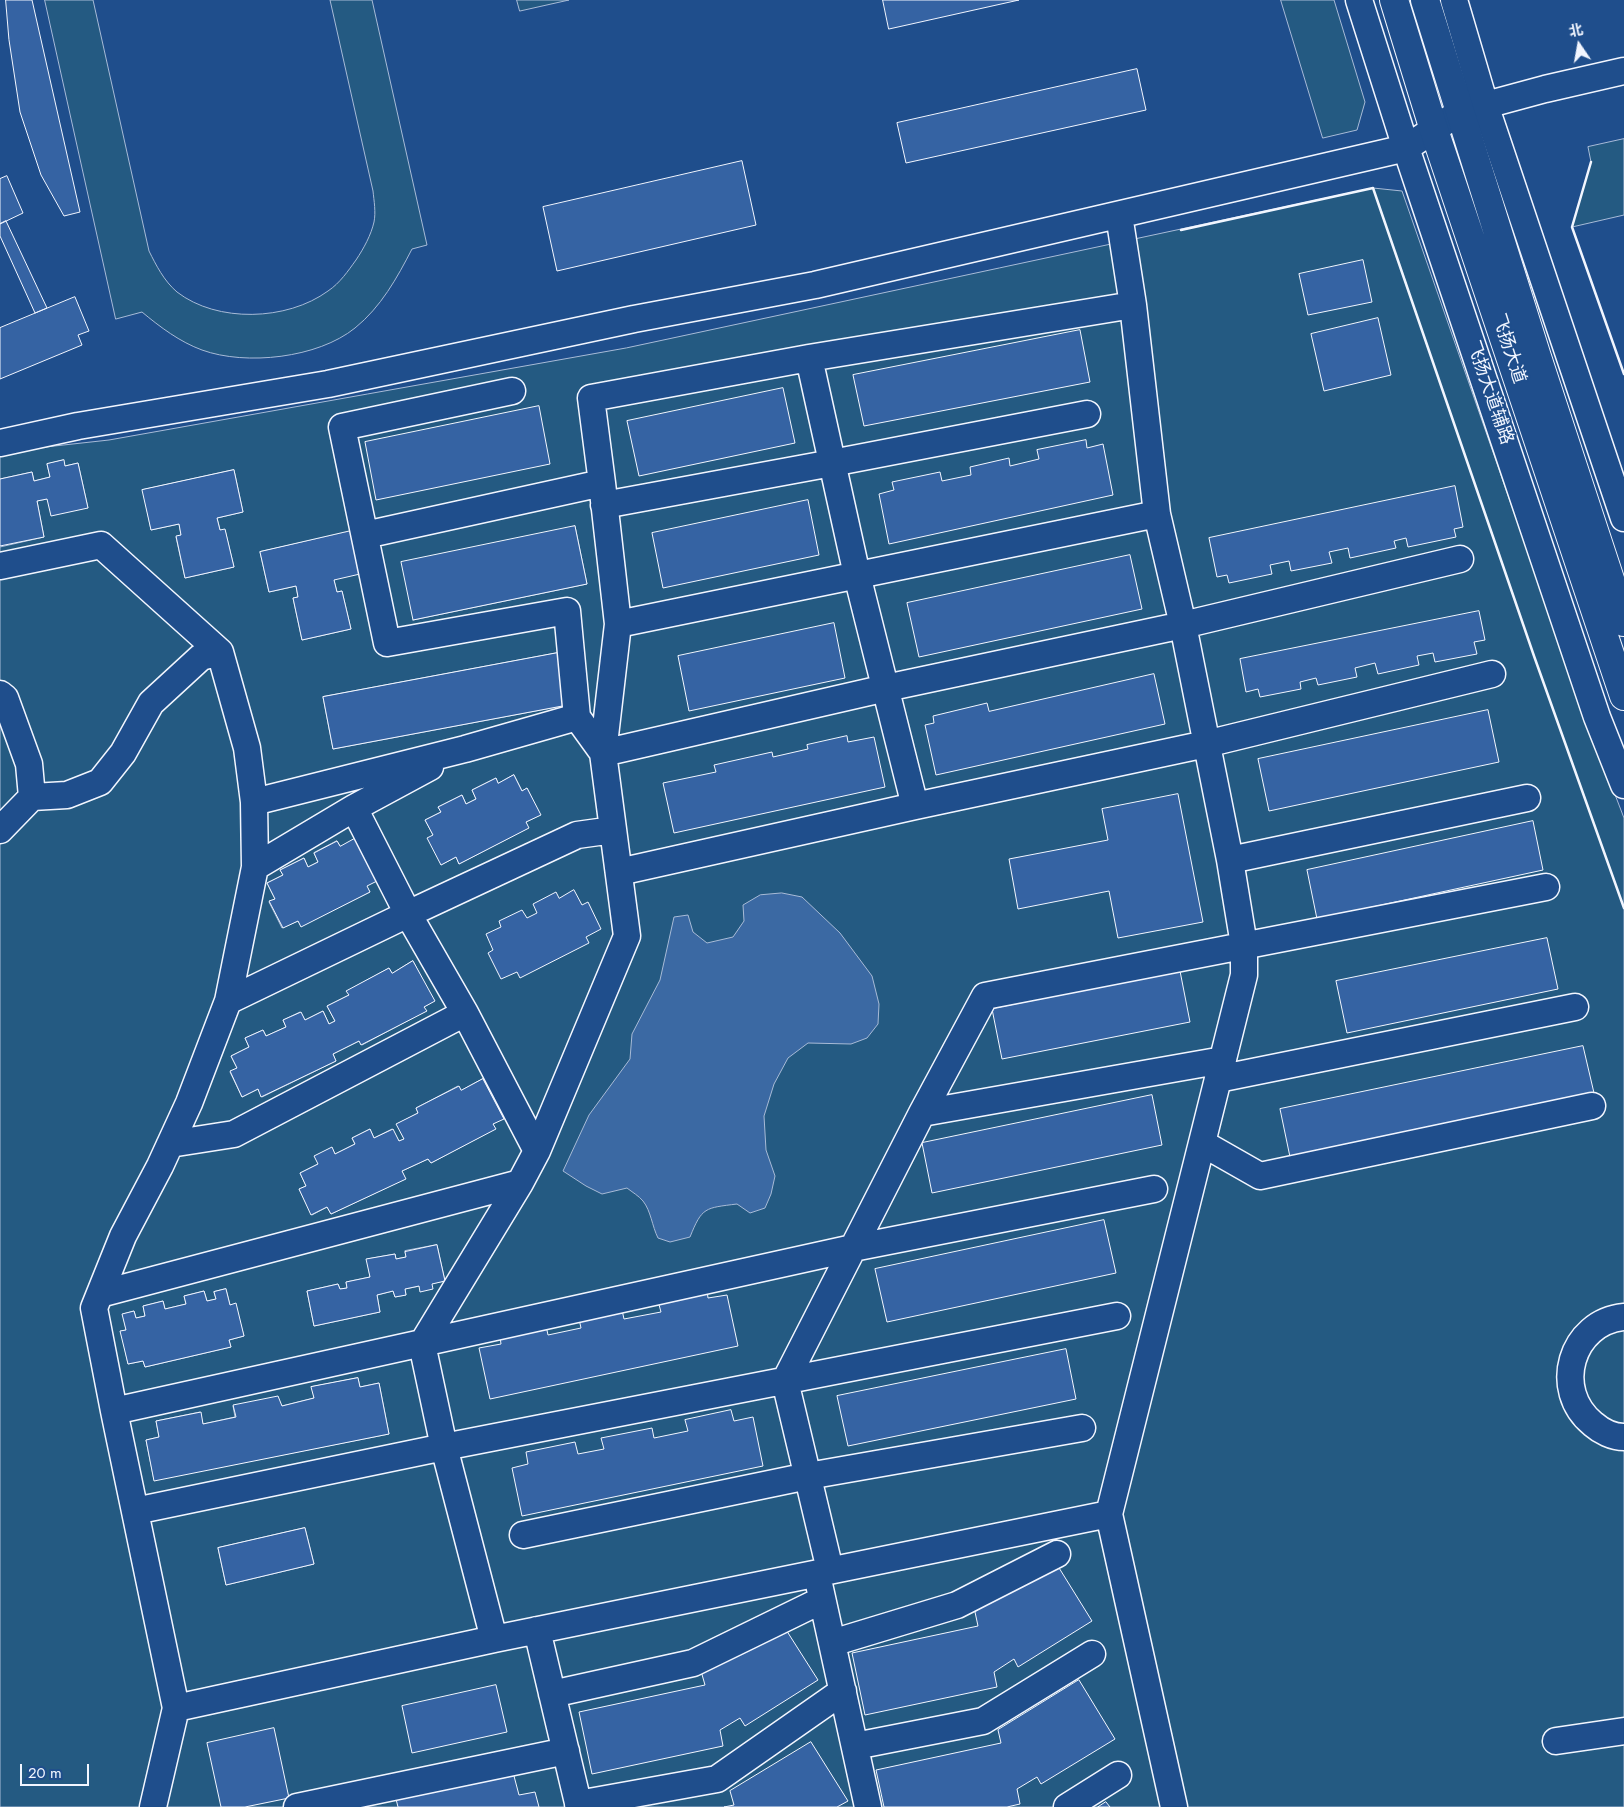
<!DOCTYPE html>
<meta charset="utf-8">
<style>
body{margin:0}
#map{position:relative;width:1624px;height:1807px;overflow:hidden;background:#1f4e8c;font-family:Jost,"Noto Sans SC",sans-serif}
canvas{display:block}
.north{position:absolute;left:1554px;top:20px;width:50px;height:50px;-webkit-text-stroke:4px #1f4e8c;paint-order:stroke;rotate:348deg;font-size:14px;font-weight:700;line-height:20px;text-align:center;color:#f2f6ff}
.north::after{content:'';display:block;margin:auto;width:18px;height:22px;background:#f2f6ff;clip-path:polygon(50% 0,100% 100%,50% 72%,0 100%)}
.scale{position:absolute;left:20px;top:1764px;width:69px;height:22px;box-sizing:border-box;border:2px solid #f2f6ff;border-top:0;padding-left:6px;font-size:15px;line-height:18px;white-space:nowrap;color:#f2f6ff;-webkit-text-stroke:4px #1f4e8c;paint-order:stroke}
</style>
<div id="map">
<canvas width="1624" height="1807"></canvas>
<div class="north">北</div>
<div class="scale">20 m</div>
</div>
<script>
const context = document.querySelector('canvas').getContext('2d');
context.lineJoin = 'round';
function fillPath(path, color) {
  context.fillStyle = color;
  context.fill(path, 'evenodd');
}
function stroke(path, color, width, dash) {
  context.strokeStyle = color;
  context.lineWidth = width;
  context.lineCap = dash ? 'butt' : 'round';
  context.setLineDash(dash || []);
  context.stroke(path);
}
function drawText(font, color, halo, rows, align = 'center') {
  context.font = font + ' Jost,"Noto Sans SC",sans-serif';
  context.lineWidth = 4;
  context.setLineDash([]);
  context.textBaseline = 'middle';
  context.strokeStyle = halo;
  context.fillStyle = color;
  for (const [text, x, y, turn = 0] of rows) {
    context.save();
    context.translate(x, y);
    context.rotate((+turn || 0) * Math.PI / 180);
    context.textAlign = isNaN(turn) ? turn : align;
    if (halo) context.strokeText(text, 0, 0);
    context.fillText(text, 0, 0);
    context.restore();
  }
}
const green = new Path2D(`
 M 45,0 L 93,0 L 149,251 C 156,265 164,281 177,292 C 217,323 287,321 328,291 C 340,283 348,271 356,260 C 364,248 371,235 374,222 C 376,212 374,201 373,191 L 330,0 L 372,0 L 427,245 L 412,249 C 397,278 381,307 355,328 C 318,358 246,366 202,350 C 180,342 160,327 142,312 L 116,319 Z
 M 517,0 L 569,0 L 520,11 Z
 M 1281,0 L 1334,0 L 1365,102 L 1357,130 L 1323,138 Z
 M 1624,139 L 1624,215 L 1572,227 L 1591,162 L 1588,147 Z
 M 1373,188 L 1402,191 L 1586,719 L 1624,818 L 1624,1807 L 0,1807 L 0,547 L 44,537 L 37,501 L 47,499 L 88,508 L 78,463 L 65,466 L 63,460 L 47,464 L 50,477 L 34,481 L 32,472 L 0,479 L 0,452 L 109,440 L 626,348 ZM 234,470 L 243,512 L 217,518 L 220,530 L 225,530 L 234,567 L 185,578 L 176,537 L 181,535 L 179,524 L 151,530 L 143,490 ZM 575,526 L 587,584 L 413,620 ZM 351,532 L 334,580 L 337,592 L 342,591 L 351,629 L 302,640 L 293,598 L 298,597 L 296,586 L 269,592 L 260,552 ZM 563,652 L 573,704 L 333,749 L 323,697 ZM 514,775 L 522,791 L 527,788 L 540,815 L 526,822 L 528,828 L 459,864 L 456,857 L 441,865 L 433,835 L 425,820 L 441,812 L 438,807 L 462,795 L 466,804 L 476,799 L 472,790 L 496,778 L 498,783 ZM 337,841 L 370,892 L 301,926 L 298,921 L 282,928 L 269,902 L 275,899 L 267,883 L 283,875 L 280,870 L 304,858 L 308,867 L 318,862 L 314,853 ZM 413,961 L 434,1001 L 424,1007 L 426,1011 L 362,1045 L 359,1041 L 333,1054 L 336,1061 L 262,1097 L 258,1089 L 242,1097 L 230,1072 L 237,1068 L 231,1056 L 249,1047 L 245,1038 L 263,1030 L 266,1036 L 286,1027 L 283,1020 L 300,1012 L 305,1020 L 323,1011 L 329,1024 L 335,1021 L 327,1006 L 349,995 L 347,991 L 389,968 L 392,973 ZM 483,1079 L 504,1118 L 493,1124 L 495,1129 L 431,1163 L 428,1159 L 402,1171 L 405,1179 L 331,1214 L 327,1207 L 312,1215 L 299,1189 L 306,1186 L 300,1173 L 318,1164 L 332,1148 L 335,1154 L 355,1144 L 352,1138 L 370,1129 L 374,1138 L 392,1129 L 399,1141 L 404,1139 L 397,1124 L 418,1113 L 416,1108 L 458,1086 L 461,1090 ZM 437,1245 L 445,1281 L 405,1289 L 406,1295 L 395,1297 L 393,1291 L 377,1295 L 380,1312 L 314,1326 L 307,1291 L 338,1284 L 340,1289 L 347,1288 L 346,1282 L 370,1277 L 367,1259 L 395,1254 L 396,1259 L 406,1257 L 405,1251 ZM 226,1289 L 230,1305 L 235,1304 L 244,1336 L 229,1340 L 231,1347 L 145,1367 L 143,1361 L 128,1364 L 121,1331 L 126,1330 L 123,1314 L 134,1311 L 136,1318 L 145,1316 L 143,1306 L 163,1301 L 165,1309 L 186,1304 L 184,1296 L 204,1291 L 207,1301 L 216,1299 L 214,1292 ZM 358,1378 L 360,1387 L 379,1383 L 389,1434 L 154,1480 L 146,1440 L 159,1437 L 156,1421 L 200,1412 L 203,1424 L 235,1417 L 233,1406 L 282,1406 L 314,1398 L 312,1387 ZM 305,1528 L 314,1564 L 226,1585 L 218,1548 Z`);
fillPath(green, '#245a82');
stroke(green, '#a8bbd7', 1);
const water = new Path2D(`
 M 782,893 L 802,897 L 840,933 L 872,976 L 879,1004 L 878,1024 L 867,1038 L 851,1044 L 808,1043 L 788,1058 L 774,1084 L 764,1116 L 766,1150 L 775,1176 L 771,1194 L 765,1208 L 750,1213 L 737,1204 C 705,1208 702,1207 690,1237 L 670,1242 L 658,1238 C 652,1226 651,1211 643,1201 C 639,1196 632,1192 627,1188 L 602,1194 L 586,1186 L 563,1171 L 589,1115 L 630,1059 L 632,1034 L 660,980 L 674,917 L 688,915 L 693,932 L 707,943 L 733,937 L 744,921 L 743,905 L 760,895 Z`);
fillPath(water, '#3b69a3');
stroke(water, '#a8bbd7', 1);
const building = new Path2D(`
 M 6,0 L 32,0 L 80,212 L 64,216 L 41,175 L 20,112 L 9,40 Z
 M 883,0 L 1019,0 L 889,29 Z
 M 1137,69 L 1146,110 L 906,163 L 897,123 Z
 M 742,161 L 756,225 L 557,271 L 543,207 Z
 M 7,176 L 23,213 L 0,224 L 0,179 Z
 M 6,221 L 47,308 L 35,313 L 0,236 L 0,224 Z
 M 1363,260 L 1372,302 L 1308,315 L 1299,274 Z
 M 75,297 L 89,331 L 78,335 L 82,345 L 0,379 L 0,328 Z
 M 1378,318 L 1391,375 L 1324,391 L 1311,334 Z
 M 1080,330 L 1090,382 L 864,426 L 853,375 Z
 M 783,388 L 795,443 L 639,476 L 627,421 Z
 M 539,406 L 550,464 L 376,500 L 365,442 Z
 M 1086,440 L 1087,448 L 1103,444 L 1113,495 L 889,544 L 879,494 L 894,490 L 892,482 L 940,472 L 942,481 L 971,475 L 970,467 L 1009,458 L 1010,466 L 1039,459 L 1037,450 Z
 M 64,460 L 65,466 L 78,463 L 88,508 L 51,516 L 47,499 L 37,501 L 44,537 L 0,546 L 0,479 L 32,472 L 34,481 L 50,477 L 47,464 Z
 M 234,470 L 243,512 L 217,518 L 220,530 L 225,529 L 234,567 L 185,578 L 176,536 L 181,535 L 179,524 L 151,530 L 142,490 Z
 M 1455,486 L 1463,527 L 1454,529 L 1456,537 L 1408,547 L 1406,538 L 1394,541 L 1396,548 L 1350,558 L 1348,548 L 1329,552 L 1332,563 L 1291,571 L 1289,561 L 1270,565 L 1272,574 L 1229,583 L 1227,575 L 1217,577 L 1209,538 Z
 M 808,500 L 819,555 L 663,588 L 652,533 Z
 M 575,526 L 587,584 L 413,620 L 401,562 Z
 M 351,531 L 360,574 L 334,580 L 337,592 L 342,591 L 351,629 L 302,640 L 293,598 L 298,597 L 296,586 L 269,592 L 260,552 Z
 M 1130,555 L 1142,609 L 919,657 L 907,603 Z
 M 1479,611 L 1485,640 L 1474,642 L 1477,654 L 1435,662 L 1433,653 L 1417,656 L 1419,665 L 1378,674 L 1375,663 L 1355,668 L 1357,677 L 1318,685 L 1316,678 L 1300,682 L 1301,689 L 1260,697 L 1258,689 L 1246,692 L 1240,659 Z
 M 834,623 L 845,678 L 689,711 L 678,656 Z
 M 563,652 L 573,704 L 333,749 L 323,697 Z
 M 1154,674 L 1165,724 L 936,775 L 925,725 L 934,723 L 933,716 L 987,703 L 989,711 Z
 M 1488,710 L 1499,762 L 1269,811 L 1258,759 Z
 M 847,736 L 848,742 L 874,737 L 885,787 L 674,833 L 663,783 L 716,772 L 714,765 L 772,752 L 773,757 L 808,749 L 807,745 Z
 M 514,775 L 522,791 L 527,788 L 541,815 L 526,822 L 529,828 L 459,864 L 456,857 L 441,865 L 427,838 L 433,835 L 425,820 L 441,812 L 438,807 L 462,795 L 466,804 L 476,799 L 472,790 L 496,778 L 498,783 Z
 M 1178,794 L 1203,922 L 1118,938 L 1109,891 L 1018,909 L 1009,859 L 1108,840 L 1102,809 Z
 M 1533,821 L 1543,870 L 1317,919 L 1307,870 Z
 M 356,838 L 383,878 L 367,886 L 370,892 L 301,927 L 298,921 L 283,928 L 269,901 L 275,899 L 267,883 L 283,875 L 280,870 L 304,858 L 308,867 L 318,862 L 314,853 L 337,841 L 340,846 Z
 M 574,890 L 582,905 L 588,902 L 601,929 L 586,937 L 589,943 L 520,978 L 517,972 L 501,979 L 488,953 L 493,950 L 486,934 L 501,927 L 499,921 L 522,910 L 527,918 L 537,913 L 533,904 L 556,892 L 559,898 Z
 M 1547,938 L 1558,989 L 1347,1033 L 1336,981 Z
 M 413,961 L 435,1001 L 424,1007 L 427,1011 L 361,1045 L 359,1041 L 333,1054 L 336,1061 L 261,1097 L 258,1089 L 242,1097 L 230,1071 L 237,1068 L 231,1056 L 249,1047 L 245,1038 L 263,1030 L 266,1036 L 286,1027 L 283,1020 L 301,1012 L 305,1020 L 323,1011 L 329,1024 L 335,1021 L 327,1006 L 349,995 L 346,991 L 389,968 L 392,973 Z
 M 1180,971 L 1190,1022 L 1002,1059 L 992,1009 Z
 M 1583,1046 L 1594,1093 L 1290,1157 L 1280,1109 Z
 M 483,1079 L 504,1119 L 493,1124 L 496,1129 L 431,1163 L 428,1159 L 402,1171 L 406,1179 L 331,1214 L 327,1207 L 311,1215 L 299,1189 L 306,1186 L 300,1173 L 318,1164 L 314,1156 L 332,1147 L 335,1154 L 355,1144 L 352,1138 L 370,1129 L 374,1138 L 393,1129 L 399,1141 L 404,1139 L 396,1124 L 418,1113 L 416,1108 L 459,1086 L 461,1090 Z
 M 1152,1095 L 1162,1145 L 932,1193 L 922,1143 Z
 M 1104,1220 L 1116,1273 L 887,1322 L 875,1269 Z
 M 437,1245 L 445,1281 L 432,1284 L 433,1289 L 420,1292 L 419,1286 L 405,1289 L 406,1295 L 395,1297 L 393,1291 L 377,1295 L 380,1312 L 314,1326 L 307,1291 L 338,1284 L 340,1289 L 347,1288 L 346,1282 L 370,1277 L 366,1259 L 395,1254 L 396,1259 L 406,1257 L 405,1252 Z
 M 226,1289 L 230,1305 L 236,1303 L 244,1336 L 229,1340 L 231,1347 L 145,1367 L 143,1361 L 128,1364 L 120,1331 L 126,1330 L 122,1314 L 134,1311 L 136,1318 L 145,1316 L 143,1306 L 163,1301 L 165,1309 L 186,1304 L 184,1296 L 204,1291 L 207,1301 L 216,1299 L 214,1292 Z
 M 707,1290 L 708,1298 L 727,1295 L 738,1346 L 490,1399 L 479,1348 L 501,1344 L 499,1330 L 545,1321 L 548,1335 L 581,1328 L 579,1319 L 622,1310 L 624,1319 L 661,1312 L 658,1301 Z
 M 1066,1349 L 1076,1399 L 848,1446 L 837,1396 Z
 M 358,1378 L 360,1387 L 379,1383 L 389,1434 L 154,1481 L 146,1440 L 159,1437 L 156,1421 L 201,1412 L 203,1424 L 236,1417 L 233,1405 L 278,1396 L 282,1406 L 314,1398 L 311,1387 Z
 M 731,1410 L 734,1421 L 753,1417 L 763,1466 L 522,1516 L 512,1468 L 528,1464 L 526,1452 L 575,1442 L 578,1454 L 604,1449 L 601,1438 L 652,1428 L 654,1438 L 688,1431 L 685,1420 Z
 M 305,1528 L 314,1564 L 226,1585 L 218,1548 Z
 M 1056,1563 L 1092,1621 L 1018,1667 L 1014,1659 L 994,1672 L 997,1687 L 865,1715 L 852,1653 L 978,1626 L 975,1612 Z
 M 783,1625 L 818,1680 L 745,1726 L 740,1718 L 720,1730 L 723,1746 L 592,1774 L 579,1712 L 705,1685 L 701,1671 Z
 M 1079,1680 L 1115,1739 L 1041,1784 L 1037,1777 L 1017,1789 L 1020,1804 L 1007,1807 L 884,1807 L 876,1770 L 1001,1743 L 998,1730 Z
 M 496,1685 L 507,1732 L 412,1753 L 402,1706 Z
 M 274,1728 L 289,1798 L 245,1807 L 221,1807 L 207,1743 Z
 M 811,1742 L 848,1801 L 837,1807 L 724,1807 L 734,1805 L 730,1791 Z
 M 514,1776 L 519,1795 L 535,1792 L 539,1807 L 398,1807 L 396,1799 Z
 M 1106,1802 L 1110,1807 L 1098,1807 Z`);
fillPath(building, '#3563a3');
stroke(building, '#f2f6ff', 1);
const minor = new Path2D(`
 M 1359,0 L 1406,148 L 1597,717 L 1624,785
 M 1454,0 L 1485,105 L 1624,518
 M 1119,215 L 1133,305 L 1157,514 L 1183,625 L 1230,860 L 1244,945 L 1244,975 L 1109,1514 L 1174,1807
 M 809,358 L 857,575 L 915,806
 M 512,391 L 342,427 L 387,643 L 567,611 L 577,717 L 603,753 L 886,688 L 1183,625 L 1460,559
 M 0,443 L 78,426 L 328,384 L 634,319 L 815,285 L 1406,148 L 1460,112 L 1545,89 L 1624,71
 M 604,505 L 832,463 L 1087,414
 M 365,535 L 602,483
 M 0,566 L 101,545 L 220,652 L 247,748 L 254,802 L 255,867 L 228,1001 L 189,1103 L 160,1166 L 123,1236 L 94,1308 L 114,1411 L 176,1708
 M 618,624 L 1157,514
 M 0,694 L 5,698 L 29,764 L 32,797 L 0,830
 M 32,797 L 67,795 L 100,782 L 123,753 L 151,703 L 201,657 L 220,652
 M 254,802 L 465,749 L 577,717
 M 354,808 L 430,767
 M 1230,860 L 1527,798
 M 619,872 L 915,806 L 1206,744 L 1492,674
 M 228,1001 L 408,914 L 354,808 L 255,867
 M 465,1013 L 408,914 L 577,835 L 613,830
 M 1218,1079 L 1575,1007
 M 922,1113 L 1223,1060
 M 1202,1143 L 1260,1176 L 1592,1106
 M 170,1144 L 234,1134 L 465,1013 L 537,1151
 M 100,1294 L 520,1183
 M 1624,1317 C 1571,1322 1551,1390 1593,1424 C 1601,1431 1613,1437 1624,1437
 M 114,1411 L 853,1248 L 1154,1189
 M 135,1511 L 444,1447 L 1117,1316
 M 523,1535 L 808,1476 L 1082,1428
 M 830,1570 L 785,1381 L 922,1113 L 985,996 L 1546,887
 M 819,1584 L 868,1807
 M 537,1630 L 579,1807
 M 494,1639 L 1109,1514
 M 832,1643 L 957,1605 L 1057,1554
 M 552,1694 L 693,1663 L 822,1600
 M 1556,1741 L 1624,1731
 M 855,1746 L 983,1721 L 1092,1654
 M 578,1804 L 717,1779 L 843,1691
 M 153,1807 L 176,1708 L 494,1639 L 444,1447 L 422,1344 L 520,1183 L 537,1151 L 627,936 L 603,753 L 618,624 L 602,483 L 591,398 L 809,358 L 1133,305
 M 297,1807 L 566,1751
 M 1067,1807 L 1118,1775`);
const major = new Path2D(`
 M 1394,0 L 1434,130 L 1624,696
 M 1425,0 L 1537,357 L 1624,622`);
stroke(minor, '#f2f6ff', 29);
stroke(major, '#f2f6ff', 30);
stroke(minor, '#1f4e8c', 26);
stroke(major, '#1f4e8c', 28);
stroke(new Path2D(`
 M 1591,162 L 1572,227 L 1624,374
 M 1181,230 L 1373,188 L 1534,656 L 1624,908`), '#f2f6ff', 2.5);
drawText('18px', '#f2f6ff', '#1f4e8c', [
 ["飞扬大道",1508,349,72],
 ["飞扬大道辅路",1489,393,71]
]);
</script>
